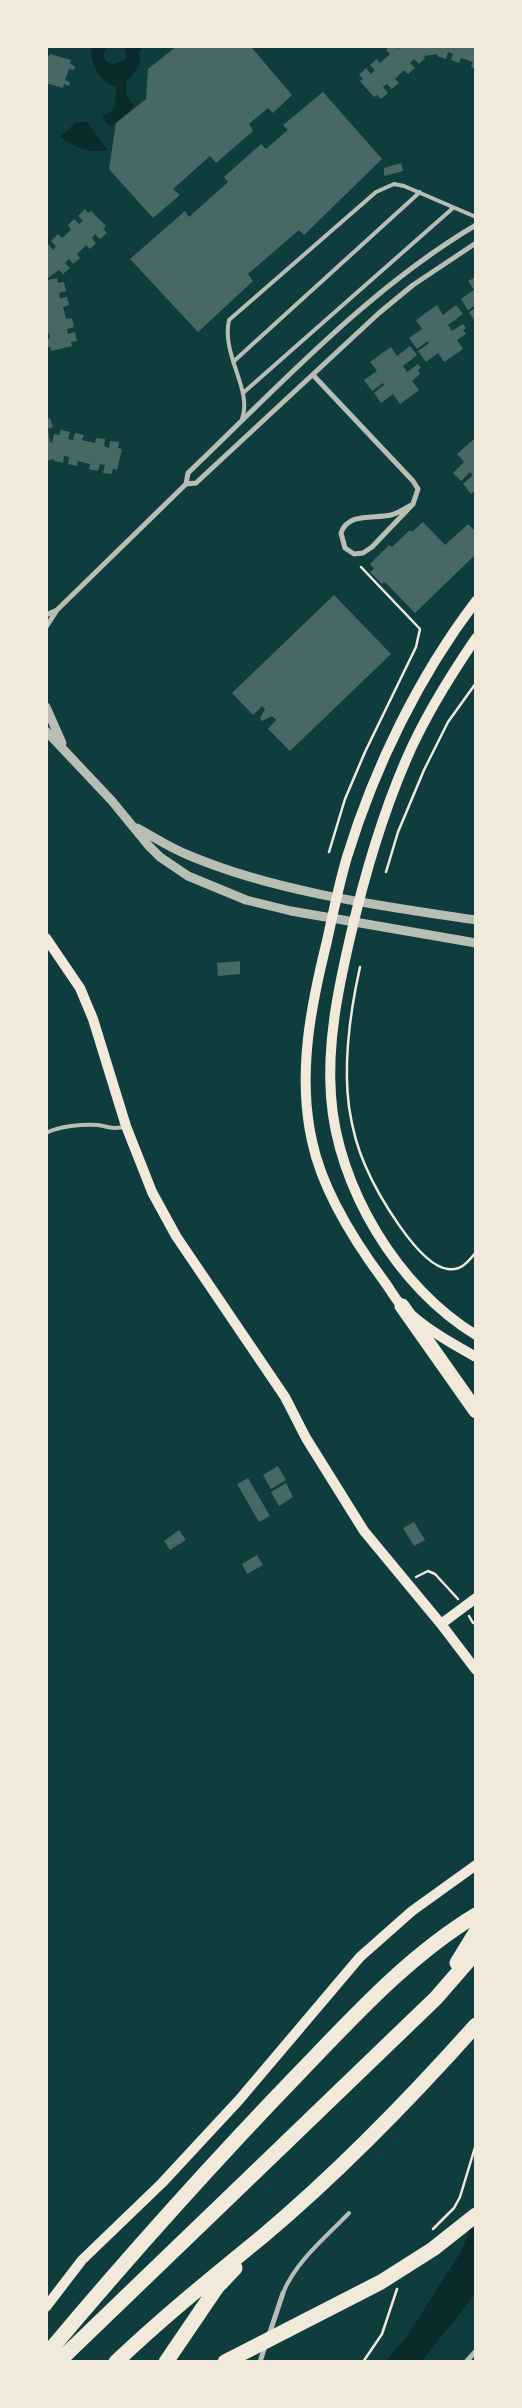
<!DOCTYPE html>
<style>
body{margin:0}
#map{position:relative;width:522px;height:2408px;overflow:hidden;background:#0f3d3e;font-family:"Archivo Narrow",sans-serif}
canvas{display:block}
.frame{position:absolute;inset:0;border:48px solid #f1e9da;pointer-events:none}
</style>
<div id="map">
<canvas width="522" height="2408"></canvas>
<div class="frame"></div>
</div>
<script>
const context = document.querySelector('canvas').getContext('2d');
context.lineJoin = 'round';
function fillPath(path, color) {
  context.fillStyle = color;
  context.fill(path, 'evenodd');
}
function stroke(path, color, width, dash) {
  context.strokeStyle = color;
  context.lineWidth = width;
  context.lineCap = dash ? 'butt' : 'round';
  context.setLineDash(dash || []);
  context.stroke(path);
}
fillPath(new Path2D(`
 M 91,46 L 107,46 L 103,57 L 108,63 L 115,64 L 126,59 L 126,51 L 122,46 L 145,46 L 139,51 L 140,65 L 127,81 L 126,94 L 135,107 L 110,127 L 102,117 L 114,109 L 117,87 C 100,83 90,63 91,46 Z
 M 76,122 L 87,122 L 108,150 C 88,154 77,148 60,137 Z
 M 476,2212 L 476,2293 L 421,2362 L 385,2362 L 407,2336 L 462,2250 Z`), '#0a2a2b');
fillPath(new Path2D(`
 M 177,46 L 252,48 L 292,95 L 273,113 L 268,108 L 249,124 L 253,131 L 216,163 L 210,156 L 173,189 L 180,195 L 153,218 L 109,169 L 116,123 L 146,99 L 148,69 Z
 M 390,46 L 395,46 L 398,49 L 401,46 L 476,46 L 476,69 L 471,67 L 473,62 L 461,58 L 459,63 L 451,60 L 453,54 L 448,52 L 446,59 L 437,56 L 438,54 L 424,56 L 425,58 L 419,64 L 414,59 L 410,63 L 415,68 L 408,74 L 404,70 L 395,79 L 399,83 L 392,89 L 387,84 L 383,87 L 388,93 L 381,99 L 377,95 L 374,97 L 360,81 L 363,79 L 359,75 L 366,68 L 371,74 L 375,70 L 370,65 L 377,59 L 380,63 L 390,54 L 386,50 Z
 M 50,54 L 71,60 L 70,64 L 75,66 L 74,70 L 69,69 L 65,80 L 70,82 L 69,86 L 64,84 L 63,88 L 46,83 L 46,60 Z
 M 323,92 L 382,159 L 304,235 L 299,230 L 248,274 L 253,281 L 198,332 L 130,259 L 185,211 L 189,217 L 228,182 L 224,177 L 261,144 L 266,149 L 288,130 L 283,125 Z
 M 401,163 L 403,171 L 384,176 L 384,168 Z
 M 85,209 L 88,213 L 91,211 L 106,226 L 103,229 L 107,233 L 100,239 L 95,234 L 92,238 L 96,243 L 90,249 L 86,245 L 77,254 L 80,258 L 73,264 L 69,259 L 65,263 L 70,268 L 63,274 L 59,270 L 48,278 L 48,280 L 57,278 L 58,283 L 64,282 L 66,291 L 59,293 L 60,298 L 67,297 L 69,305 L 63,307 L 66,319 L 72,318 L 74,327 L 67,329 L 68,334 L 75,332 L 77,341 L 71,342 L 72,346 L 51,351 L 50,347 L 46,348 L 46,339 L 50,338 L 49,333 L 46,333 L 46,246 L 48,244 L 53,250 L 56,246 L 51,241 L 58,234 L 62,238 L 71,230 L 68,225 L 74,219 L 79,224 L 83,221 L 78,216 Z
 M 476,277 L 476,305 L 468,310 L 461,299 L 474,290 L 468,281 Z
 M 437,305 L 443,315 L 456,305 L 463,314 L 448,325 L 452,331 L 463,324 L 466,328 L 463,330 L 466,334 L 457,340 L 463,349 L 444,362 L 438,353 L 426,362 L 418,351 L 429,343 L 428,341 L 417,349 L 409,338 L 422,329 L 416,320 Z
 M 476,308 L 476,323 L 469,312 Z
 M 410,346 L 417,355 L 403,366 L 407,372 L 418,364 L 421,368 L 418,370 L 420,374 L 412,381 L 419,390 L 400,404 L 393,394 L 381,403 L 374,393 L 384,385 L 383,383 L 372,391 L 364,380 L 377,371 L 370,362 L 391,347 L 397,356 Z
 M 50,418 L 53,427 L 48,429 L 50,442 L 52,443 L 54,434 L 59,435 L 61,430 L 70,432 L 68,439 L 73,440 L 75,433 L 84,435 L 82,440 L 95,443 L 96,438 L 105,439 L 104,446 L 109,448 L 110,441 L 119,442 L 118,448 L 122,449 L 117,470 L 113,469 L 112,474 L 103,473 L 105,465 L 100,464 L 98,471 L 89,469 L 90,464 L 78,461 L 77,466 L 68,464 L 69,457 L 64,456 L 63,463 L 54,461 L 54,459 L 46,461 L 46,419 Z
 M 474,439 L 476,441 L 476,490 L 471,494 L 463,484 L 473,475 L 470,472 L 461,481 L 453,473 L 464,462 L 457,454 Z
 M 423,522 L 445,545 L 468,524 L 476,532 L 476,554 L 415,613 L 385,582 L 382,584 L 370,572 L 374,569 L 370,564 L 389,545 L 392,547 L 410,530 L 412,532 Z
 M 334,595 L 391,654 L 290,751 L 268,729 L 276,720 L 272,716 L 262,721 L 260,718 L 265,709 L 262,706 L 253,715 L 232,693 Z
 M 240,961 L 240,974 L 218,976 L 217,963 Z
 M 278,1466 L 286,1480 L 271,1489 L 263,1475 Z
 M 248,1478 L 270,1516 L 259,1522 L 237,1484 Z
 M 286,1483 L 293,1497 L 279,1506 L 271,1492 Z
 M 414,1522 L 425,1540 L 414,1546 L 403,1528 Z
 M 179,1530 L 186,1540 L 170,1550 L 164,1541 Z
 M 257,1555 L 263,1565 L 247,1574 L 242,1564 Z`), '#486865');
stroke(new Path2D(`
 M 329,852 L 345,799 L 365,752 L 416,647 L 420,629 L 361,567
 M 386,872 L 398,832 L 424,770 L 448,722 L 476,683
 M 360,967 C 350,1012 343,1061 349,1107 C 352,1127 357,1147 365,1165 C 376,1191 418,1266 448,1269 C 461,1271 469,1261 476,1252
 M 416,1577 L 428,1571 L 435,1574 L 458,1599
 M 469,1616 L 473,1623 L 476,1622
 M 433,2229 L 454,2208 L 460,2197 L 476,2144
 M 363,2362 L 382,2334 L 397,2289`), '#f1e9da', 2.5);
stroke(new Path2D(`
 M 233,362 L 420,192
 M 243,393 L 453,208
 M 242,419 C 253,390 221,355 229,320 L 376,192 L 394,184 L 404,186 L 476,217
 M 46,1133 C 59,1126 83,1124 98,1125 C 109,1127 115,1130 126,1126
 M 283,2293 C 296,2261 326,2237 349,2213`), '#b8beb3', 4);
stroke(new Path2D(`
 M 313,375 L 413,481 L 418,489 L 413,504 L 372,547 L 363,553 L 354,554 L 345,548 L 341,533 C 348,512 374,519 391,515 C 399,513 406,508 413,504
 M 186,484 L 188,473 C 277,388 369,288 476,225
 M 46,615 L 57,610
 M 46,627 L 57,610 L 186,484 L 196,483 L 379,313 L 413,285 L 476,243
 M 269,2335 L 283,2293
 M 260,2362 L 265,2346
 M 466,2362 L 476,2351`), '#b8beb3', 5);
stroke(new Path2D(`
 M 46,707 L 62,743
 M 46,731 L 112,801 L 148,845 L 160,857 L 188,876 L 246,900 L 291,911 L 476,943
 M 137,828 C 154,837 170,848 188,855 C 275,892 382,906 476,920`), '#b8beb3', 9);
stroke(new Path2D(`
 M 476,601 C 419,676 375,766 347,857 C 339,884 333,913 327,941 C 311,1005 297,1074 312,1141 C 322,1189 355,1242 384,1281 C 390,1289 395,1299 402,1306 C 422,1327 451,1343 476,1357
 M 476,638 C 450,676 424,718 406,760 C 381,818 364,877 350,938 C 338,990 327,1043 331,1096 C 337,1187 398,1288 476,1335
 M 46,938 L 80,988 L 93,1019 L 126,1126 L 152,1192 L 176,1236 L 285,1397 L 306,1438 L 364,1531 L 441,1624 L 476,1670
 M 441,1624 L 476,1598
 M 46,2307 L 82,2260 L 162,2183 L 239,2100 L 360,1957 L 412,1911 L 476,1865`), '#f1e9da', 10);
stroke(new Path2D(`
 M 402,1306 L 476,1411
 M 457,1963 L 476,1932
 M 46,2355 C 129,2256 215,2160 304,2068 C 357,2013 410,1955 476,1915
 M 58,2362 L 436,1998 L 476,1952
 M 116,2362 C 163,2317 213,2277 263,2236 C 339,2172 410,2099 476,2025
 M 166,2362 L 217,2287 L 235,2268
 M 225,2362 L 381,2282 L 433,2249 L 476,2215`), '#f1e9da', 15);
</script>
